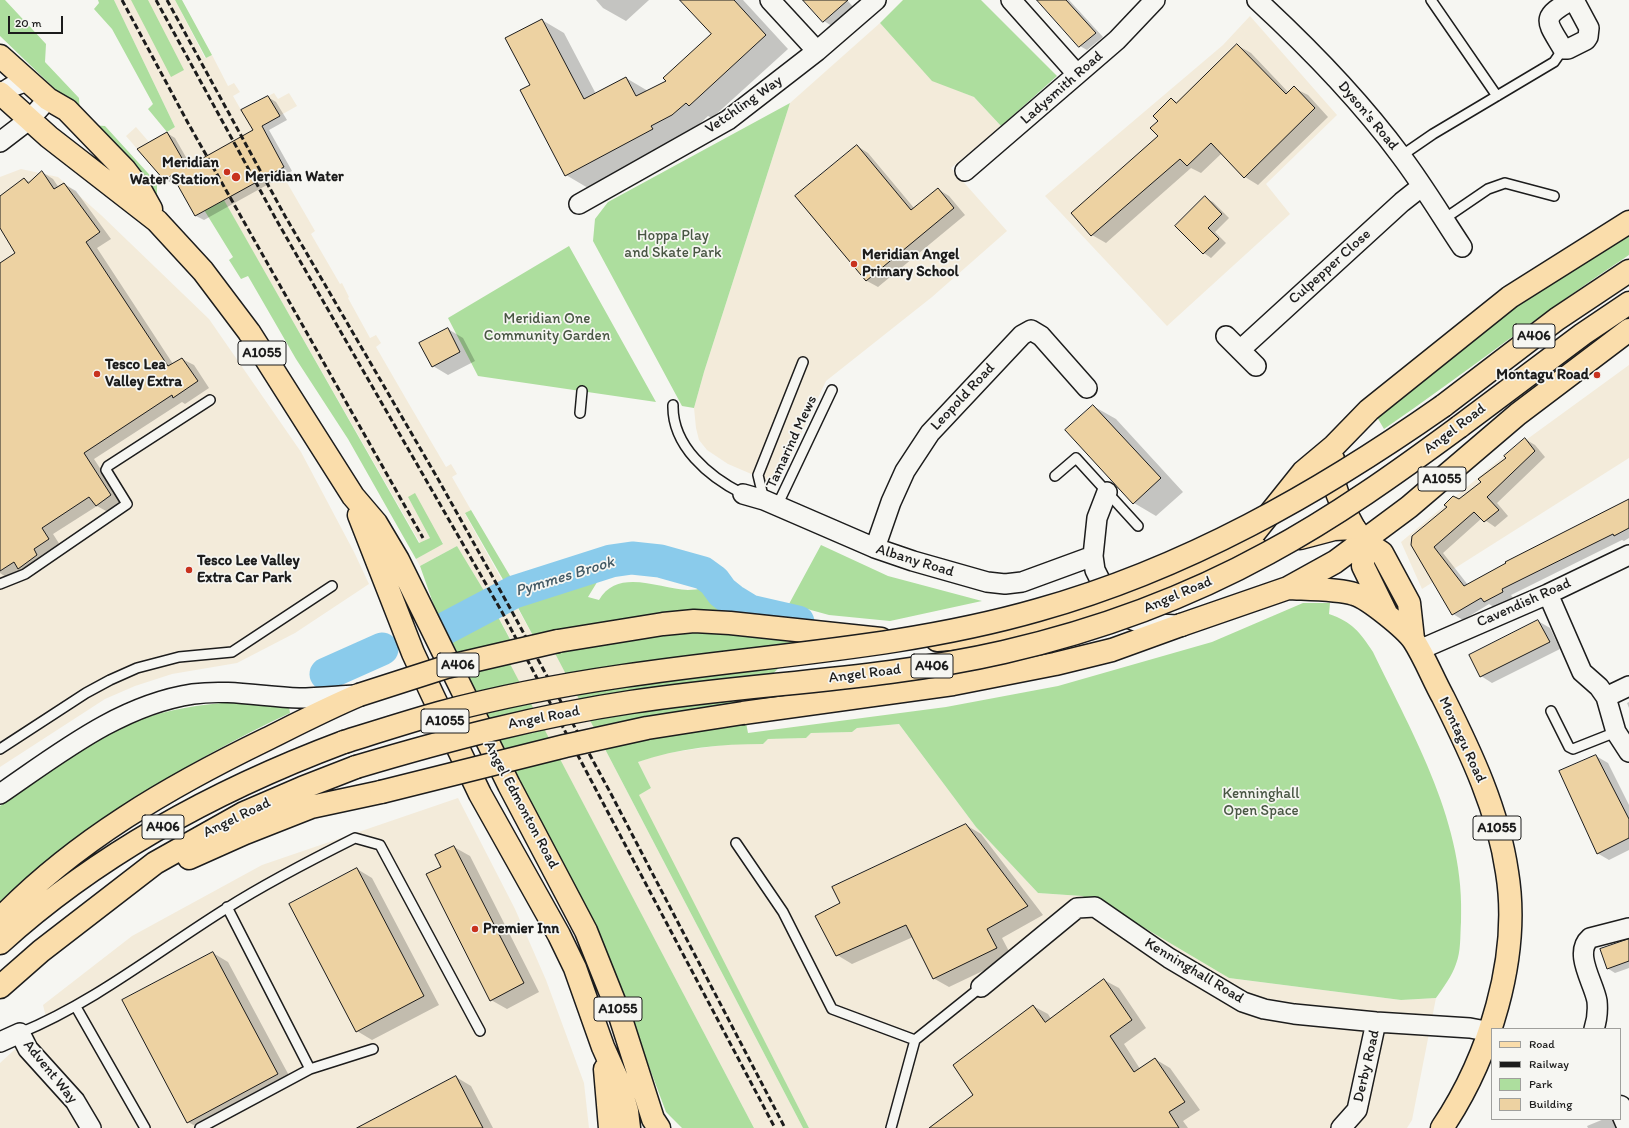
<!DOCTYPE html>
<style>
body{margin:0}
#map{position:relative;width:1629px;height:1128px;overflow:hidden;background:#f6f6f2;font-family:Itim,sans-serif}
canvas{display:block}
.legend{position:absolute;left:1491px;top:1028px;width:130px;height:92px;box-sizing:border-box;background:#f6f6f2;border:1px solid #9f9f9c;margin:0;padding:5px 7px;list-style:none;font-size:12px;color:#1c1c1c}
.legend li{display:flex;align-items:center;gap:8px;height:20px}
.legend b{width:20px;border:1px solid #9f9f9c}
.scale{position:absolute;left:8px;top:16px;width:55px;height:18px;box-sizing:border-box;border:2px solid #1c1c1c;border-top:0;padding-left:5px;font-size:12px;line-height:14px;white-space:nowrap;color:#1c1c1c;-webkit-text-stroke:3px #f6f6f2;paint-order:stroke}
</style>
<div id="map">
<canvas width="1629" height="1128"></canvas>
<ul class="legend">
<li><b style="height:5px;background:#faddab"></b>Road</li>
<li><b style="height:5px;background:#1c1c1c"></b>Railway</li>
<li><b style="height:11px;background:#adde9e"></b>Park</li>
<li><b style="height:11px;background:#edd2a2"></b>Building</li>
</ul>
<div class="scale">20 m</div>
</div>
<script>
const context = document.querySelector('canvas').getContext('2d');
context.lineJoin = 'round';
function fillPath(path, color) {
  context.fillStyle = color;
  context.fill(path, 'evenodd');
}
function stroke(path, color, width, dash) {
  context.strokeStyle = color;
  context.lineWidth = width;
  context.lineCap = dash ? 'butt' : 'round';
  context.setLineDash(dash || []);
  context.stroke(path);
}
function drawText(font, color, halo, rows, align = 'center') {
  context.font = font + ' Itim,sans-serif';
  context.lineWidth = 3.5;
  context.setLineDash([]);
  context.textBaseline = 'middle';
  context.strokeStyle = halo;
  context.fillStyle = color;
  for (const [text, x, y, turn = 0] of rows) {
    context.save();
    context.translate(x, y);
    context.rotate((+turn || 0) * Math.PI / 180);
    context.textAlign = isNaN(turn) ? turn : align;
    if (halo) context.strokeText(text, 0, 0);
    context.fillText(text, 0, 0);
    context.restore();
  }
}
fillPath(new Path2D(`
 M 114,0 L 175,0 L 205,58 L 212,55 L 228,86 L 234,83 L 240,92 L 233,96 L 241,110 L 274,93 L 278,99 L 289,93 L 297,106 L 256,129 L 315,231 L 311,234 L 340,284 L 342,283 L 349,297 L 348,298 L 370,338 L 376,335 L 381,343 L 376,347 L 409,404 L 446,467 L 451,464 L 457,474 L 452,477 L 471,510 L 465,514 L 538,645 L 548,640 L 803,1128 L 754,1128 L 508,661 L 519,655 L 486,594 L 457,546 L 420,566 L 416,559 L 443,543 L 408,497 L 430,538 L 420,543 L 220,194 L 181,170 L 164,180 L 126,136 L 136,127 L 149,142 L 175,127 Z
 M 1250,16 L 1337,115 L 1266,184 L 1290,214 L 1167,326 L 1045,196 L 1223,45 Z
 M 880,23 L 932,80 L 974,97 L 1001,126 L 951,168 L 1007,231 L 932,297 L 826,381 L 777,485 L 728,464 L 707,450 L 699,440 L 696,428 L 694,408 L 704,372 L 790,103 Z
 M 21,169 L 58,177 L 101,215 L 209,319 L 301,452 L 354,552 L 369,584 L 295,633 L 237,663 L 172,674 L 135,686 L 105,699 L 0,767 L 0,177 Z
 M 1629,365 L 1629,458 L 1422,589 L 1401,542 L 1504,456 Z
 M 899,724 L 976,827 L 1038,893 L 1082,896 L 1121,914 L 1229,978 L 1401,1000 L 1436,998 L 1412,1120 L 1407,1128 L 809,1128 L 638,795 L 651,788 L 638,762 L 661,754 L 729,744 L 763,744 L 768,739 L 806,738 L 811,733 L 852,732 L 857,728 Z
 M 458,798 L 515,909 L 546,980 L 584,1083 L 589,1128 L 0,1128 L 0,1063 L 24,1041 L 22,1038 L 46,1017 L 43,1005 L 132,936 L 262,865 Z`), '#f3ebda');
fillPath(new Path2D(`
 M 0,0 L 5,0 L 46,44 L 45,62 L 79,98 L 80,113 L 0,36 Z
 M 98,0 L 114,0 L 175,127 L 167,132 L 148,109 L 153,104 L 112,29 L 94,9 L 99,3 Z
 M 131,0 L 148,0 L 184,70 L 171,77 Z
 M 175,0 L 182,0 L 212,55 L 206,58 Z
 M 903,0 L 981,0 L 1057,76 L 1001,126 L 974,97 L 932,81 L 880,23 Z
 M 790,103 L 704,372 L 694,408 L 682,406 L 593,241 L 595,219 L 608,202 Z
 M 91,125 L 105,126 L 157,183 L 157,195 Z
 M 220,193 L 419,543 L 430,538 L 408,497 L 415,493 L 443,544 L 416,559 L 348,439 L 296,359 L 248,276 L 241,279 L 229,260 L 233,257 L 201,205 Z
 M 1629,236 L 1629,255 C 1545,310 1467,372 1384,429 L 1377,417 L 1478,335 L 1539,289 Z
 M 569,246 L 656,402 L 478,376 L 448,318 Z
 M 471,510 L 513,581 L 505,583 L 465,513 Z
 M 821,545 L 888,576 L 982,601 L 890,621 L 829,615 L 789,604 Z
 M 457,546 L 486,594 L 439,620 L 420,566 Z
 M 610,573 L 599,579 L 588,597 L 599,600 C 618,567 660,589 688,590 C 693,590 699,589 704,588 C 722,609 744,628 771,638 C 782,641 794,642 805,644 L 742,702 L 748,733 L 946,707 L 1058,686 L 1212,642 L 1303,603 L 1330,603 L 1329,614 C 1352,622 1360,632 1373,652 C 1414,737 1466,825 1461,922 C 1460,937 1461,951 1456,964 C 1452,976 1443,988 1436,998 L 1401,1000 L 1229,978 L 1121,914 L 1082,896 L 1038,893 L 976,827 L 899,724 L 857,728 L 852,732 L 811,733 L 806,738 L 768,739 L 763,744 C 721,744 678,748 638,762 L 651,788 L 639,795 L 809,1128 L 803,1128 L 548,640 L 538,645 L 516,604 Z
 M 497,615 L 519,656 L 509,662 L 754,1128 L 682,1128 L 666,1112 L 634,1026 L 447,642 Z
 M 231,702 L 289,707 L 290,713 C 185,762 87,824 0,902 L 0,806 C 44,777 90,738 139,720 C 169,709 200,705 231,702 Z`), '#adde9e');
fillPath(new Path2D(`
 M 596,0 L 649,0 L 626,21 L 603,8 Z
 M 681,0 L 743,0 L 788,49 L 712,118 L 708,116 L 695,128 L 673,139 L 675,142 L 588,188 L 566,175 L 531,86 L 542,20 L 564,33 L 596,94 L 626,78 L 648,91 L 668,81 L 713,34 Z
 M 805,0 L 847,0 L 856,10 L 835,28 L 824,21 Z
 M 1038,0 L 1069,0 L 1103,37 L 1087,50 L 1080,46 Z
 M 1237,45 L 1251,53 L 1289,93 L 1294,88 L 1308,95 L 1328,117 L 1258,185 L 1245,177 L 1222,153 L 1201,173 L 1191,168 L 1106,243 L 1092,235 L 1073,213 L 1160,136 L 1159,121 L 1172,99 L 1178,103 Z
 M 268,97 L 276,102 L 287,120 L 269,130 L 292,171 L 204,220 L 196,216 L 177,181 L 173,184 L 165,179 L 167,133 L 175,138 L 191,166 L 254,131 Z
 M 857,146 L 868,153 L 914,208 L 938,189 L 949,196 L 965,215 L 878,287 L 867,281 L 797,196 Z
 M 42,172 L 53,179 L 59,188 L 64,184 L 76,191 L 111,239 L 97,248 L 173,364 L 182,359 L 194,365 L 209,388 L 185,404 L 182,402 L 94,459 L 122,502 L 108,512 L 97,506 L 53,534 L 60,545 L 30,575 L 22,570 L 9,579 L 0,573 L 0,264 L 17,253 L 0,226 L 0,197 L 24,179 L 30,182 Z
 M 1205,198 L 1213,202 L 1229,218 L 1215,232 L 1226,243 L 1211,258 L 1204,253 Z
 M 448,329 L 463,338 L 475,361 L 448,375 L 433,366 Z
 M 1093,406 L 1116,419 L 1183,492 L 1156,516 L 1134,503 L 1066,430 Z
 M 1525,439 L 1535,445 L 1545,457 L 1497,503 L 1508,516 L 1495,527 L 1482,518 L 1443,553 L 1468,585 L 1629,500 L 1629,538 L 1624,541 L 1622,540 L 1511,595 L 1513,598 L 1494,607 L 1489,604 L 1463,620 L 1453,614 L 1412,545 L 1459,500 L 1483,482 Z
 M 1538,621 L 1550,628 L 1560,649 L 1492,683 L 1481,676 L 1470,655 Z
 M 1629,702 L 1629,708 L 1627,703 Z
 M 1596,756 L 1608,763 L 1629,805 L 1629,850 L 1609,860 L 1597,853 Z
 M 966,825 L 981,834 L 1043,915 L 1002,938 L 1012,957 L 949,987 L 933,978 L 913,937 L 852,964 L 837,955 Z
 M 454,847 L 470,856 L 539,992 L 507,1009 L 491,1000 L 436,856 Z
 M 357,869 L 372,878 L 439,1005 L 372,1040 L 357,1031 Z
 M 1629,941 L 1629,968 L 1615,973 L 1607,968 Z
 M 213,953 L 228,962 L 293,1083 L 199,1128 L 188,1122 Z
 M 1104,980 L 1119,988 L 1146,1028 L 1124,1044 L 1140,1069 L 1155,1059 L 1170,1068 L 1200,1110 L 1183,1121 L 1188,1128 L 931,1128 L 974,1096 L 1033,1006 L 1048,1014 L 1051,1019 Z
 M 456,1077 L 471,1086 L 493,1128 L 359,1128 Z
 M 1604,1119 L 1612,1119 L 1620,1124 L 1622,1128 L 1588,1128 L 1587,1126 Z`), '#0003');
stroke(new Path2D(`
 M 444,629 L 514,592 L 611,561 L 632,558 L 660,561 L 703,573 L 714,581 L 722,592 L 732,600 L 750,611 L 798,622
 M 326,674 L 382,649`), '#8acbeb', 33);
const building = new Path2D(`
 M 680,0 L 734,0 L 766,35 L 689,106 L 686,103 L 672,115 L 651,126 L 653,129 L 565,176 L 520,90 L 530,85 L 505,38 L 542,19 L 584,99 L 626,77 L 636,96 L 666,81 L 663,78 L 711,34 Z
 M 803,0 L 848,0 L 823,22 Z
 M 1037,0 L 1066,0 L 1096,33 L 1079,47 Z
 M 1237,44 L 1286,94 L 1294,86 L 1315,108 L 1244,178 L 1211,143 L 1187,166 L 1180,159 L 1091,236 L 1071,213 L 1158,136 L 1150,128 L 1158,121 L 1153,116 L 1171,98 L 1176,103 Z
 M 268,96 L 280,116 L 262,126 L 284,167 L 195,216 L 172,175 L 164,180 L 137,149 L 167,132 L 187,167 L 253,130 L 241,110 Z
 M 857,145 L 911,210 L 938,188 L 954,208 L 866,281 L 795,196 Z
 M 42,171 L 54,189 L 64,183 L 100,232 L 86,242 L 168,366 L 182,358 L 198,381 L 173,398 L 172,395 L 84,453 L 111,495 L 96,506 L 89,497 L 42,528 L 49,539 L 34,549 L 37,555 L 18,569 L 14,562 L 0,571 L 0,263 L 15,253 L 0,228 L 0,196 L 24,178 L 28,183 Z
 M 1205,196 L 1222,214 L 1208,228 L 1219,239 L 1203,254 L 1175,226 Z
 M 448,328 L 460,352 L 432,367 L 419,343 Z
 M 1093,405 L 1161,478 L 1133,504 L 1065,430 Z
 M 1525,438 L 1535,451 L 1487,497 L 1499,510 L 1484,522 L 1474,512 L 1434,547 L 1464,586 L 1506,563 L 1505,562 L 1629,499 L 1629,528 L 1614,536 L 1613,534 L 1502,589 L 1503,592 L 1484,602 L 1481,598 L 1452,615 L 1411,545 L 1412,536 L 1447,507 L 1444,505 L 1453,496 L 1459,499 L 1481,482 L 1478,479 L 1506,458 L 1504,456 Z
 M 1538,620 L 1550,642 L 1480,677 L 1469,655 Z
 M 1596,755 L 1629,819 L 1629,838 L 1597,854 L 1559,771 Z
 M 966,824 L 1028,906 L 987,929 L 997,948 L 933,979 L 906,925 L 836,956 L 815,916 L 840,903 L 832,887 Z
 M 454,846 L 524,983 L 490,1001 L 426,874 L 441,867 L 435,855 Z
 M 357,868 L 424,996 L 356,1032 L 289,904 Z
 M 1629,939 L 1629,961 L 1607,969 L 1600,949 Z
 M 213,952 L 278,1074 L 187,1123 L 122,1000 Z
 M 1104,979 L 1132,1020 L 1110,1036 L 1134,1072 L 1155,1058 L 1185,1102 L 1169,1112 L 1179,1128 L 929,1128 L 973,1095 L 953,1065 L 1033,1005 L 1045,1022 Z
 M 456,1076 L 483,1128 L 357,1128 Z`);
fillPath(building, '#edd2a2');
stroke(building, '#1c1c1c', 1);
const service = new Path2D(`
 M 1431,0 L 1497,96
 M 1401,156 L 1433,134 L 1554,62 L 1563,49
 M 1444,219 L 1488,189 L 1505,183 L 1554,196
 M 673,405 C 672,446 709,477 743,494
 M 580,413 L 582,391
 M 1055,476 L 1076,458 L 1138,526
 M 764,500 L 758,475 L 803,362
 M 777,506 L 832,390
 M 0,584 L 25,574 L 127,504 L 106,470 L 108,466 L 210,400
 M 1551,711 L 1569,747 L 1573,749 L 1616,732
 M 0,749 L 86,693 L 110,680 L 137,668 L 179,657 L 232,652 L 332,586
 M 736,843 L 783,912 L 832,1009 L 915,1040
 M 76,1007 L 145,1128
 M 20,1033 C 95,1002 158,951 227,908 C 268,882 311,860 355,838 L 380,845 L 480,1031
 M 310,1069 L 373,1049
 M 200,1128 L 310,1069 L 227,907
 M 891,1128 L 915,1040 L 981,987`);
const minor = new Path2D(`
 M 770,0 L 817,51
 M 1011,0 L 1077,74
 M 1257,0 C 1309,48 1359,99 1401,156 C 1423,185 1442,217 1462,247
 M 1572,0 C 1540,18 1546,20 1563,49 L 1568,49 L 1586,40 L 1588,37 L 1589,28 L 1574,0
 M 0,94 L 11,87 L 28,81
 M 0,142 L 30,119 L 48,99
 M 965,171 L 1117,40 L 1155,0
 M 579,204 L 728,120 L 817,51 L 876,0
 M 1226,336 L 1256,366
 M 1240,350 L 1402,202 L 1421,187
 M 1107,492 L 1097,518 L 1093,556 L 1095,570 L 1113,606 L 1125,617 L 1141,623 L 1177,625
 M 743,494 L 764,500 L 875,548 L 913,561 L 987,582 L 1005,584 L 1022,582 L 1093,556
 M 875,548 L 891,502 L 905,471 L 930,433 L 1022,335 L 1031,330 L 1041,336 L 1087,388
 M 1548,594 L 1582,672 L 1599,687 L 1606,697 L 1616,732 L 1629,752
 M 1419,650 L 1548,594 L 1629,555
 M 1606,697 L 1629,686
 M 0,794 C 60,753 120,705 193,694 C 229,689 264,697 299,698 C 317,698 336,696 354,695
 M 981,987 L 1077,908 L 1095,907 L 1169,958 L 1243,1002 L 1264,1009 L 1294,1014 L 1376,1022 L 1470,1028 L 1491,1032
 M 1594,1029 C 1597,1020 1598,1011 1597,1001 C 1594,983 1573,953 1590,938 L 1629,928
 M 0,1042 L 20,1033 L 28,1049 L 75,1101 L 91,1128
 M 1341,1128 L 1357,1110 L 1376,1022`);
const secondary = new Path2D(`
 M 1620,1107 L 1629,1128`);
const primary = new Path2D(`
 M 0,56 L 48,99 L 67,110 L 125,170 L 141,191 L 151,209
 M 0,93 L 49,137 L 157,221 L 203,271 L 249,332 L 353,496 L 376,523 L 398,560 L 509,785 L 586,931 L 620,1016 L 653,1119 L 659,1128
 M 359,515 L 413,653 L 433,696 L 480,794 L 559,935 L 575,968 L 603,1047 L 619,1083 L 627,1111 L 629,1128
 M 1300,538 L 1334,529 L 1354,528 L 1364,541 L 1382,553 L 1409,603 L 1413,639
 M 1364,541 L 1363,566 L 1386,613
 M 1288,588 C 1306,589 1339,589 1354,594 C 1368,598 1406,629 1414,641 C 1425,658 1433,679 1443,697 C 1471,753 1498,810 1507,872 C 1521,957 1489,1058 1442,1128
 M 1181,625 L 1288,588 L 1335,562 L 1409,507 L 1518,414 L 1629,330
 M 937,640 C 1009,636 1095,615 1162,589 C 1195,577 1222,555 1257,549
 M 558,641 L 663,624 L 694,621 L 730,623 L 881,639
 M 605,1069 L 610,1128`);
const trunk = new Path2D(`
 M 1443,406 L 1557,319 L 1629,271
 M 1459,427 L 1583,334 L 1629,303
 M 1333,459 C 1330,485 1342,506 1354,528
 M 1239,552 L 1303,472 L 1334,446 L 1369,410 L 1510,297 L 1629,222
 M 743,713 L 953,684 L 1055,664 L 1112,650 L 1181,625
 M 189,858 L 245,833 L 311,807 L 381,792
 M 0,919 C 75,841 170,786 267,739 C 297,724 328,708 359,695
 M 0,943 C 98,854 221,788 344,742
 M 0,987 L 41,951 L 155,863 L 244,813 L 302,788 L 356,767`);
stroke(service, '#1c1c1c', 12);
stroke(minor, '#1c1c1c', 22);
stroke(secondary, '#1c1c1c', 25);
stroke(primary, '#1c1c1c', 25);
stroke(trunk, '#1c1c1c', 25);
stroke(service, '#f6f6f2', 9);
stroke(minor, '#f6f6f2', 19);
stroke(secondary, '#f6f6f2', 22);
stroke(primary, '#faddab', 22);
stroke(trunk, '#faddab', 22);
stroke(new Path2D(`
 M 122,0 L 188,123 L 423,538
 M 156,0 L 277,221 L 502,612 L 775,1128
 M 167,0 L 285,216 L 438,479 L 510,608 L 610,792 L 785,1128`), '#1c1c1c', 3, [6, 3]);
const primaryBridge = new Path2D(`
 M 359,695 L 446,667 L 558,641`);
const trunkBridge = new Path2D(`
 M 344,742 C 376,732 407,722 439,713 C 499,697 561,685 623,676 C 762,655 902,649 1038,610 C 1185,569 1319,493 1443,406
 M 356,767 C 447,740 537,716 631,702 C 755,683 882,680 1004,652 C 1095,631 1186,598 1268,553 C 1335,517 1398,472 1459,427
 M 381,792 L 565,746 L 647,728 L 743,713`);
stroke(primaryBridge, '#1c1c1c', 25, []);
stroke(trunkBridge, '#1c1c1c', 25, []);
stroke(primaryBridge, '#faddab', 22);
stroke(trunkBridge, '#faddab', 22);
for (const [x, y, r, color] of [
 [227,172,4,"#c8321e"],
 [236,177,5,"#c8321e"],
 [854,264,4,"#c8321e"],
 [97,374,4,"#c8321e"],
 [1597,375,4,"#c8321e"],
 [189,570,4,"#c8321e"],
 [475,929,4,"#c8321e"]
]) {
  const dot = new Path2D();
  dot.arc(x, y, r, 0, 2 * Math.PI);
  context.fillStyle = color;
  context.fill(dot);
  stroke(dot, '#f6f6f2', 1.5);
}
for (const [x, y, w] of [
 [1534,336,42],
 [262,353,48],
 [1442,479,48],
 [458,665,42],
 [932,666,42],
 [445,721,48],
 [163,827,42],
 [1497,828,48],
 [618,1009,48]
]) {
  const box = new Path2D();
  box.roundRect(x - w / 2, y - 12, w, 24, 3);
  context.fillStyle = '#f6f6f2';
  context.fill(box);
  stroke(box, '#1c1c1c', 1);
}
drawText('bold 14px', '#1c1c1c', null, [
 ["A406",1534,336],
 ["A1055",262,353],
 ["A1055",1442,479],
 ["A406",458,665],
 ["A406",932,666],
 ["A1055",445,721],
 ["A406",163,827],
 ["A1055",1497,828],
 ["A1055",618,1009]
]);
drawText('15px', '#1c1c1c', '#f6f6f2', [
 ["Ladysmith Road",1062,88,-41],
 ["Vetchling Way",744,105,-35],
 ["Dyson's Road",1368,116,50],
 ["Culpepper Close",1330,267,-42],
 ["Leopold Road",963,397,-47],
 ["Angel Road",1455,429,-37],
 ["Tamarind Mews",792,442,-65],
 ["Albany Road",915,561,17],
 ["Angel Road",1178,595,-23],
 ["Cavendish Road",1524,603,-24],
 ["Angel Road",865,674,-7],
 ["Angel Road",544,718,-11],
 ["Montagu Road",1462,740,65],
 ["Angel Edmonton Road",521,805,62],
 ["Angel Road",237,818,-26],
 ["Kenninghall Road",1194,971,31],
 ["Derby Road",1367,1066,-77],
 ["Advent Way",50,1072,51]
]);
drawText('bold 15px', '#1c1c1c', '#f6f6f2', [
 ["Meridian",219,163,"right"],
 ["Water Station",219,180,"right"],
 ["Meridian Water",245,177],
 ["Meridian Angel",862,255],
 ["Primary School",862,272],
 ["Tesco Lea",105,365],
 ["Valley Extra",105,382],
 ["Montagu Road",1589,375,"right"],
 ["Tesco Lee Valley",197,561],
 ["Extra Car Park",197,578],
 ["Premier Inn",483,929]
], 'left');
drawText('15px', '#485643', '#f6f6f2', [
 ["Hoppa Play",673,236],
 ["and Skate Park",673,253],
 ["Meridian One",547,319],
 ["Community Garden",547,336],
 ["Kenninghall",1261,794],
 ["Open Space",1261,811]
]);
drawText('italic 16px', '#425964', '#f6f6f2', [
 ["Pymmes Brook",565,577,-17]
]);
</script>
